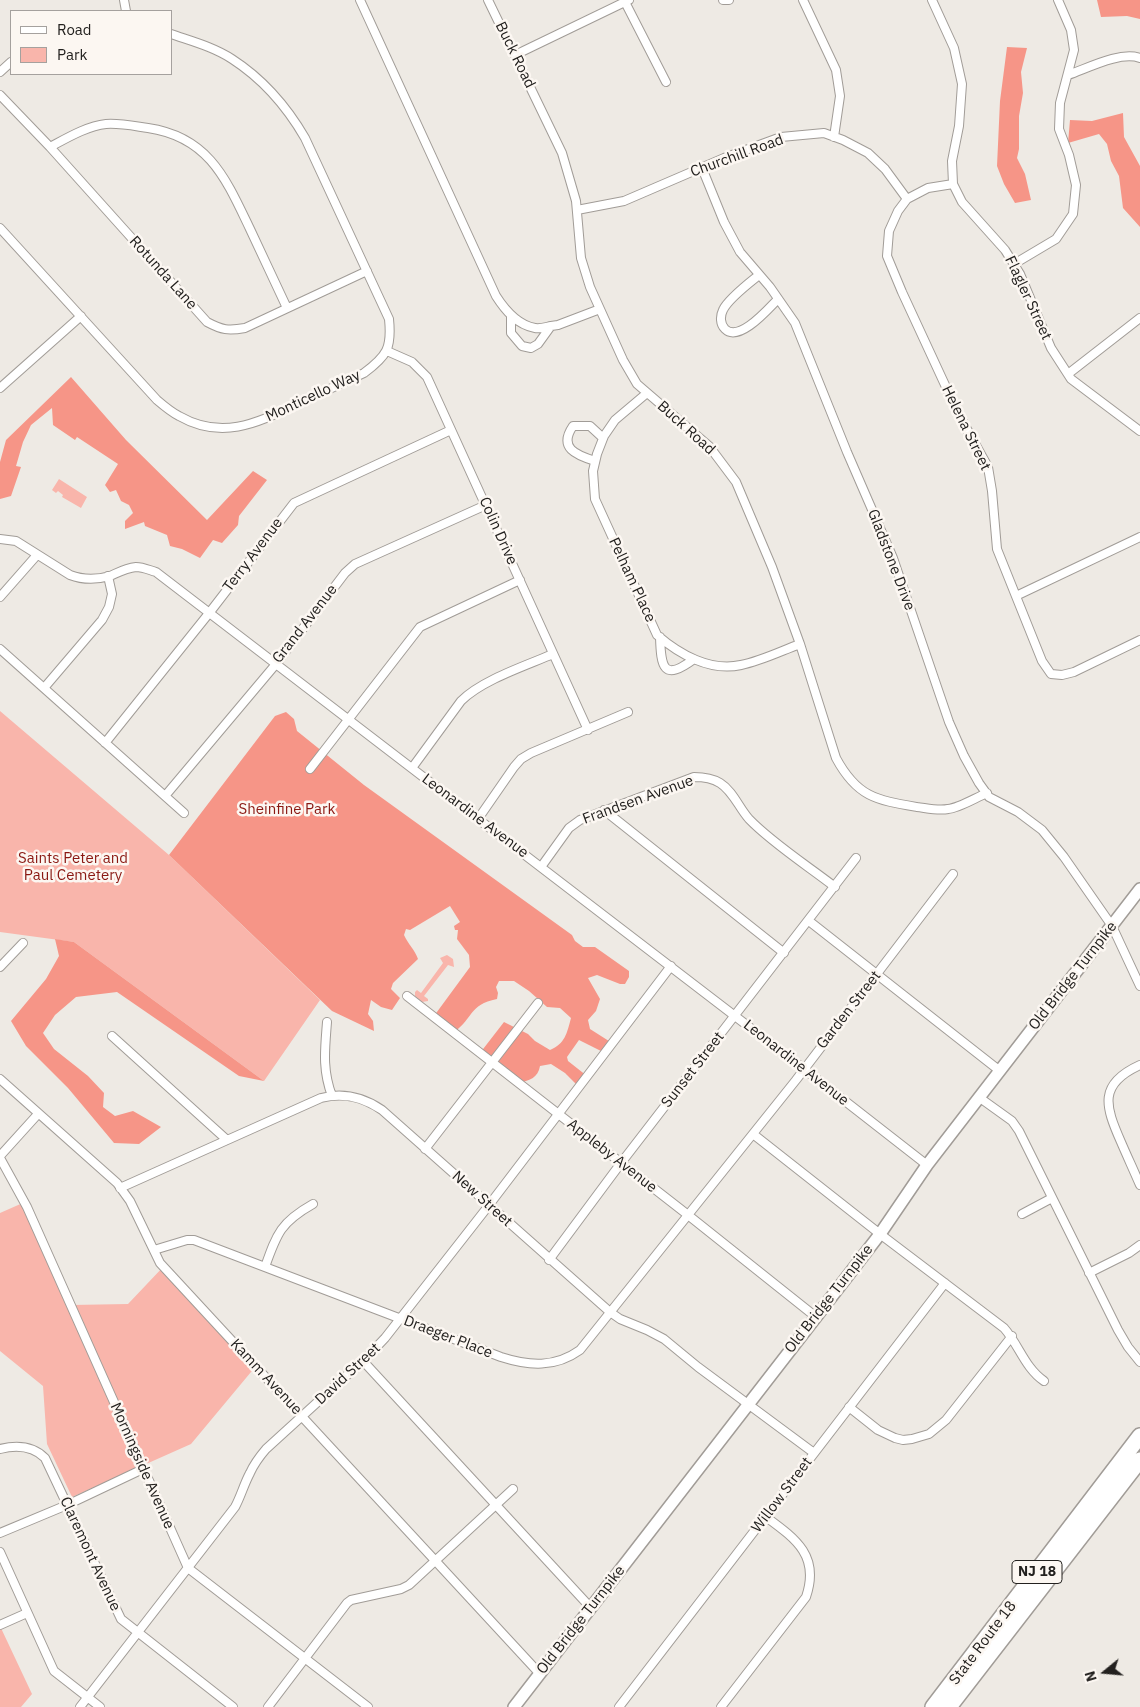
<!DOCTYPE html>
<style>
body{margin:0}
#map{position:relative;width:1140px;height:1707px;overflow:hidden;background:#eeeae4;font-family:"IBM Plex Sans",sans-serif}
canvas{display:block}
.legend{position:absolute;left:10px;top:10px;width:162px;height:65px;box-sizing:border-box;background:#fcf7f2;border:1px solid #a5a19e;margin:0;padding:6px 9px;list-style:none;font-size:15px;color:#23211f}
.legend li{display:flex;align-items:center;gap:10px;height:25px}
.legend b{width:25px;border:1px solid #a5a19e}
.north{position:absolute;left:1080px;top:1647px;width:50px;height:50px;-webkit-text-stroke:4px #fcf7f2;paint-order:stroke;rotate:253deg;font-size:14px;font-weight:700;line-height:20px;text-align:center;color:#23211f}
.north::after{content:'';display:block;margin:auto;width:18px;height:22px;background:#23211f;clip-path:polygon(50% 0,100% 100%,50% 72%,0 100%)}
</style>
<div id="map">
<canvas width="1140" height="1707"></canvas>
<ul class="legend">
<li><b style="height:6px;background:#fff"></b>Road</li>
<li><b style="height:14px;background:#f9b5ab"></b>Park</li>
</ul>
<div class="north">N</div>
</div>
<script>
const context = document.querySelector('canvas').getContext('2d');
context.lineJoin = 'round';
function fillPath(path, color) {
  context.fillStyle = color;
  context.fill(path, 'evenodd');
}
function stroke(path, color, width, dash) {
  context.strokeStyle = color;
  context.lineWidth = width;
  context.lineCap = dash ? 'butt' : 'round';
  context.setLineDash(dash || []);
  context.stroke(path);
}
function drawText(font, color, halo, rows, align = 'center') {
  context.font = font + ' "IBM Plex Sans",sans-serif';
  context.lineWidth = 5;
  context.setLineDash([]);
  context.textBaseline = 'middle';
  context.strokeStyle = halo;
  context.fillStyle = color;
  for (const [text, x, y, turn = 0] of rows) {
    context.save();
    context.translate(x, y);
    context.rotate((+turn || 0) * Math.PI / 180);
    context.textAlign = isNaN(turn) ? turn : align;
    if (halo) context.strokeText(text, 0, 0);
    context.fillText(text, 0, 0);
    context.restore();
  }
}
fillPath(new Path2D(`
 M 59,479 L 87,497 L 81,508 L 62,497 L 63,495 L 58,491 L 56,493 L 52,490 Z
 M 0,711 L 169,855 L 320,1000 L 264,1081 L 74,942 L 0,932 Z
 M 447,955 L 453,959 L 454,967 L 448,965 L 424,996 L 428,999 L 428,1001 L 422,1002 L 415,996 L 415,992 L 417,990 L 421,993 L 443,963 L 440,958 Z
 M 25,1202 L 71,1305 L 128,1304 L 164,1266 L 256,1366 L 191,1444 L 72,1497 L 47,1444 L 43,1386 L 0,1351 L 0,1213 Z
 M 0,1626 L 32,1694 L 21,1707 L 0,1707 Z`), '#f9b5ab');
fillPath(new Path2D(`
 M 1097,0 L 1140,0 L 1140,19 L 1127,16 L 1101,17 Z
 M 1007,47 L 1027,48 L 1021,72 L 1023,93 L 1019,116 L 1019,149 L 1017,158 L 1025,174 L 1031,200 L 1015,203 L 1004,184 L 997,166 L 1000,101 Z
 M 1123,113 L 1124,137 L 1140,166 L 1140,227 L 1123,208 L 1119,176 L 1111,161 L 1107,144 L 1099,134 L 1068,143 L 1070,120 L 1092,121 Z
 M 71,377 L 126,440 L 207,520 L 253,471 L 267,480 L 239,516 L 238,525 L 222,543 L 213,540 L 200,558 L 182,549 L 170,546 L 167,535 L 145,526 L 144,522 L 125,529 L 125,521 L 133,513 L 129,505 L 121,501 L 116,490 L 110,492 L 105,485 L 118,464 L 77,437 L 75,440 L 53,425 L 52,408 L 31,425 L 23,442 L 16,466 L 21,467 L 11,496 L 0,499 L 0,462 L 6,440 Z
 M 286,712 L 294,719 L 297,731 L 364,785 L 572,935 L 575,941 L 583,947 L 595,947 L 629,971 L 629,977 L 625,984 L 620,984 L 597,975 L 588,978 L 600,999 L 596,1011 L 588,1020 L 590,1029 L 612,1043 L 605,1053 L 579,1040 L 567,1057 L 568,1061 L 587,1076 L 579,1087 L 565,1073 L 551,1064 L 540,1066 C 538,1078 530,1080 519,1083 L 480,1053 L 504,1022 L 528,1034 L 535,1041 L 550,1050 C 565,1044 567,1033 571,1018 L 560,1008 L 547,1007 L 529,991 L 514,981 L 499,981 L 496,987 L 498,993 L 497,999 C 468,1005 474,1018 454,1032 L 434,1016 L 470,967 L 469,955 L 457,939 L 458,930 L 455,930 L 454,926 L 460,922 L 450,906 L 410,930 L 406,929 L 404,935 C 408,944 415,950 418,959 L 393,983 L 391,989 L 400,998 L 392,1010 L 381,1007 L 371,1000 L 368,1014 L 373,1021 L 374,1031 L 332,1011 L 169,855 L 275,716 Z
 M 55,939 L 74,942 L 264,1081 L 239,1076 L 117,992 L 76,997 L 55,1015 L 43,1033 L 54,1049 L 88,1076 L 104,1093 L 103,1107 L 115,1116 L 133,1111 L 161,1127 L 139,1144 L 114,1143 L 68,1088 L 26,1046 L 11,1021 L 46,979 L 59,956 Z`), '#f69587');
const street = new Path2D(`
 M 124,0 L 126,11
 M 360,0 L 496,296 C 505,310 517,325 535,328 C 540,329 546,327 551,326
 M 488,0 L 562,153 L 576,201 L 581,258 L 590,287 L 623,360 L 637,384 L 709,446 L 736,482 L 772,567 L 800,644 L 836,758 C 857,797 876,800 917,807 C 926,808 938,811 948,809 C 959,808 975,798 987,793
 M 723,0 L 729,0
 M 803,0 L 836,70 L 840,96 L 834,137
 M 932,0 L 954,48 L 962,84 L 959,126 L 952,161 L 953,184 L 962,202 L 1005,250 L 1020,274 L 1051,348 L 1071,379 L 1140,431
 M 625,2 L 666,82
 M 515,55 L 629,0
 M 0,72 L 11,62
 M 1068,75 C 1088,68 1120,51 1140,58
 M 0,95 L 50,147 L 207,322 C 222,330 228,331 245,328 L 367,271
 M 50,147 C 67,138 87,126 106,124 C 120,123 134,126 148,128 C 209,137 226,179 250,229 C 262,255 275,282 287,308
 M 702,168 L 724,222 L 740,252 L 770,287 L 795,323 L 847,452 L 893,558 L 949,722 L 964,756 L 979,783 L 989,797 L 1018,812 L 1042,830 L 1064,857 L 1112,926 L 1140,986
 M 953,184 L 928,188 L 907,199 L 898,211 L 889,231 L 887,256 L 902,292 L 958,413 L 988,467 L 992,491 L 997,549 L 1042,661 L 1051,674 L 1062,675 L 1074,672 L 1140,640
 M 577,210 L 624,201 L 724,158 L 781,137 L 824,133 L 843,140 L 868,153 L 885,169 L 907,199
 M 0,228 L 157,400 C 164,406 171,412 179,416 C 221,440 255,424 295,405 C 318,394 341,384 364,373 C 387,356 392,348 389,319 L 305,138 C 287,107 263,79 232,59 C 214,47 191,41 171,34
 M 1014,264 L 1056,239 L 1073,214 L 1076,185 L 1069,155 L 1059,129 L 1060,103 L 1074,50 L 1071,30 L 1058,0
 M 759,275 C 749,283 728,299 723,310 C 720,316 720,324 725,329 C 739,343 768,309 778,299
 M 511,316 L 511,333 L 522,346 L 531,348 L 538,344 L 551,326 L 558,325 L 600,309
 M 387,351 L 412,362 L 427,377 L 588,730
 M 1068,374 L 1140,318
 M 0,388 L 81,316
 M 647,393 L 615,420 L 604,436 L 597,454 L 593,471 L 595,499 L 657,635 C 679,654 710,672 741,665 C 761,661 781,651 800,644
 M 595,461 C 576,455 558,448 573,426 L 590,426 L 603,438
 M 0,539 L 16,541 L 70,575 C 83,580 96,580 110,576 C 119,572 126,568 136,567 C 143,567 149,570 156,572 L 804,1069 L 927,1165
 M 1016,596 L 1140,537
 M 0,597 L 37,555
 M 660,637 C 661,667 663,682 694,659
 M 0,649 L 184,813
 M 44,688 L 102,620 L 109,607 L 112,594 L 108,576
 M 105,743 L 210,612 L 294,503 L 451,430
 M 412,768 L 461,701 C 482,680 525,666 553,654
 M 310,769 L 420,627 L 520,580
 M 165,796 L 276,664 L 345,573 L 355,564 L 486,505
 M 604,810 L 784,953
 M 478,819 L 514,767 L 521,759 L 531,753 L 628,712
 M 541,867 L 569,828 L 580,820 L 694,777 C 703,777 712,778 720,783 C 733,791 739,808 749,819 C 772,843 808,866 835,887
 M 809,921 L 1000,1071
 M 0,967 L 23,943
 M 407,996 L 688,1215 L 816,1317
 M 327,1022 C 325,1049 322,1069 332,1096
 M 112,1036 L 227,1140
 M 1140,1065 C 1098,1084 1105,1106 1121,1142 C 1127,1156 1134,1171 1140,1185
 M 0,1079 L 117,1183 L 130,1201 L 160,1263 L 540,1674
 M 980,1098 L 1012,1121 L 1019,1131 L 1118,1330 L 1128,1347 L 1140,1362
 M 753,1134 L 880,1234 L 1004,1328 C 1019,1345 1025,1368 1044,1381
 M 425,1149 L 538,1003
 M 0,1156 L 38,1114
 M 0,1158 L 27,1207 L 188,1568 L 368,1707
 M 120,1188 L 321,1098 C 344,1092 363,1097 382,1110 L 610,1312 L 620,1319 L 647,1330 L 664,1339 L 698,1367 L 814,1453
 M 1022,1214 L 1052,1198
 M 154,1250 L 187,1240 L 194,1240 L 501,1357 C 529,1366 555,1368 580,1350 L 796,1080 L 953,874
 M 549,1260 L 621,1163 L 856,858
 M 265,1267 C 277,1233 281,1222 313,1204
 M 1089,1273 L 1129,1253 L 1140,1245
 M 363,1361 L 591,1608
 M 849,1407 L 878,1430 L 895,1438 L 903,1440 L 912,1439 L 929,1434 L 946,1420 L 1012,1336
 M 0,1449 C 16,1445 33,1446 45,1458 L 121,1619 L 233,1707
 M 0,1533 L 67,1505 L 143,1469
 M 0,1552 L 54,1671 L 100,1707
 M 0,1625 L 27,1613
 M 80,1707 L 235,1507 C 241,1496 244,1484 250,1473 C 254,1464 260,1456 266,1449 L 367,1357 L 385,1338 L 486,1209 L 671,966
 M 268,1707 L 347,1603 L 351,1600 L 401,1589 L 409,1585 L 513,1489
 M 619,1707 L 945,1283
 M 721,1707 L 806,1597 C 820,1556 796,1539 766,1517`);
const secondary = new Path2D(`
 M 514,1707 L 816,1317 L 880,1234 L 927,1165 L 1140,889`);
const highway = new Path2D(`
 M 933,1707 L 1140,1436
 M 949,1707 L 1140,1460`);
stroke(street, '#a19c97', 10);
stroke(secondary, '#a19c97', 14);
stroke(highway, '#a19c97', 18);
stroke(street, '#fff', 8);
stroke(secondary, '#fff', 11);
stroke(highway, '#fff', 15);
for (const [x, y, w] of [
 [1037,1572,50]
]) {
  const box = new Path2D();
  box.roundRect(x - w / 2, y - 11.5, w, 23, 4);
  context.fillStyle = '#fcf7f2';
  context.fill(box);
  stroke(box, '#23211f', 1);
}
drawText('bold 14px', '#23211f', null, [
 ["NJ 18",1037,1572]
]);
drawText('15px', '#23211f', '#fcf7f2', [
 ["Buck Road",515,55,64],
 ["Churchill Road",737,156,-20],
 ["Rotunda Lane",163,273,48],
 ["Flagler Street",1028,298,65],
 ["Monticello Way",313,396,-25],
 ["Buck Road",686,428,42],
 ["Helena Street",966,428,64],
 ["Colin Drive",498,531,66],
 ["Terry Avenue",253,555,-53],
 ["Gladstone Drive",891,560,69],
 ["Pelham Place",632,580,65],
 ["Grand Avenue",305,624,-52],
 ["Frandsen Avenue",638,800,-20],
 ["Leonardine Avenue",475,816,37],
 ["Old Bridge Turnpike",1073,976,-52],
 ["Garden Street",849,1010,-52],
 ["Leonardine Avenue",796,1063,38],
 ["Sunset Street",693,1070,-52],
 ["Appleby Avenue",612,1156,38],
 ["New Street",482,1199,42],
 ["Old Bridge Turnpike",829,1299,-52],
 ["Draeger Place",448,1337,21],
 ["David Street",348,1374,-43],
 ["Kamm Avenue",266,1377,47],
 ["Morningside Avenue",142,1466,66],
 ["Willow Street",782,1495,-53],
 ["Claremont Avenue",90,1554,65],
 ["Old Bridge Turnpike",581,1620,-52],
 ["State Route 18",983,1643,-53]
]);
drawText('15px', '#8a1812', '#fcf7f2', [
 ["Sheinfine Park",287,810],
 ["Saints Peter and",73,859],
 ["Paul Cemetery",73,876]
]);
</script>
